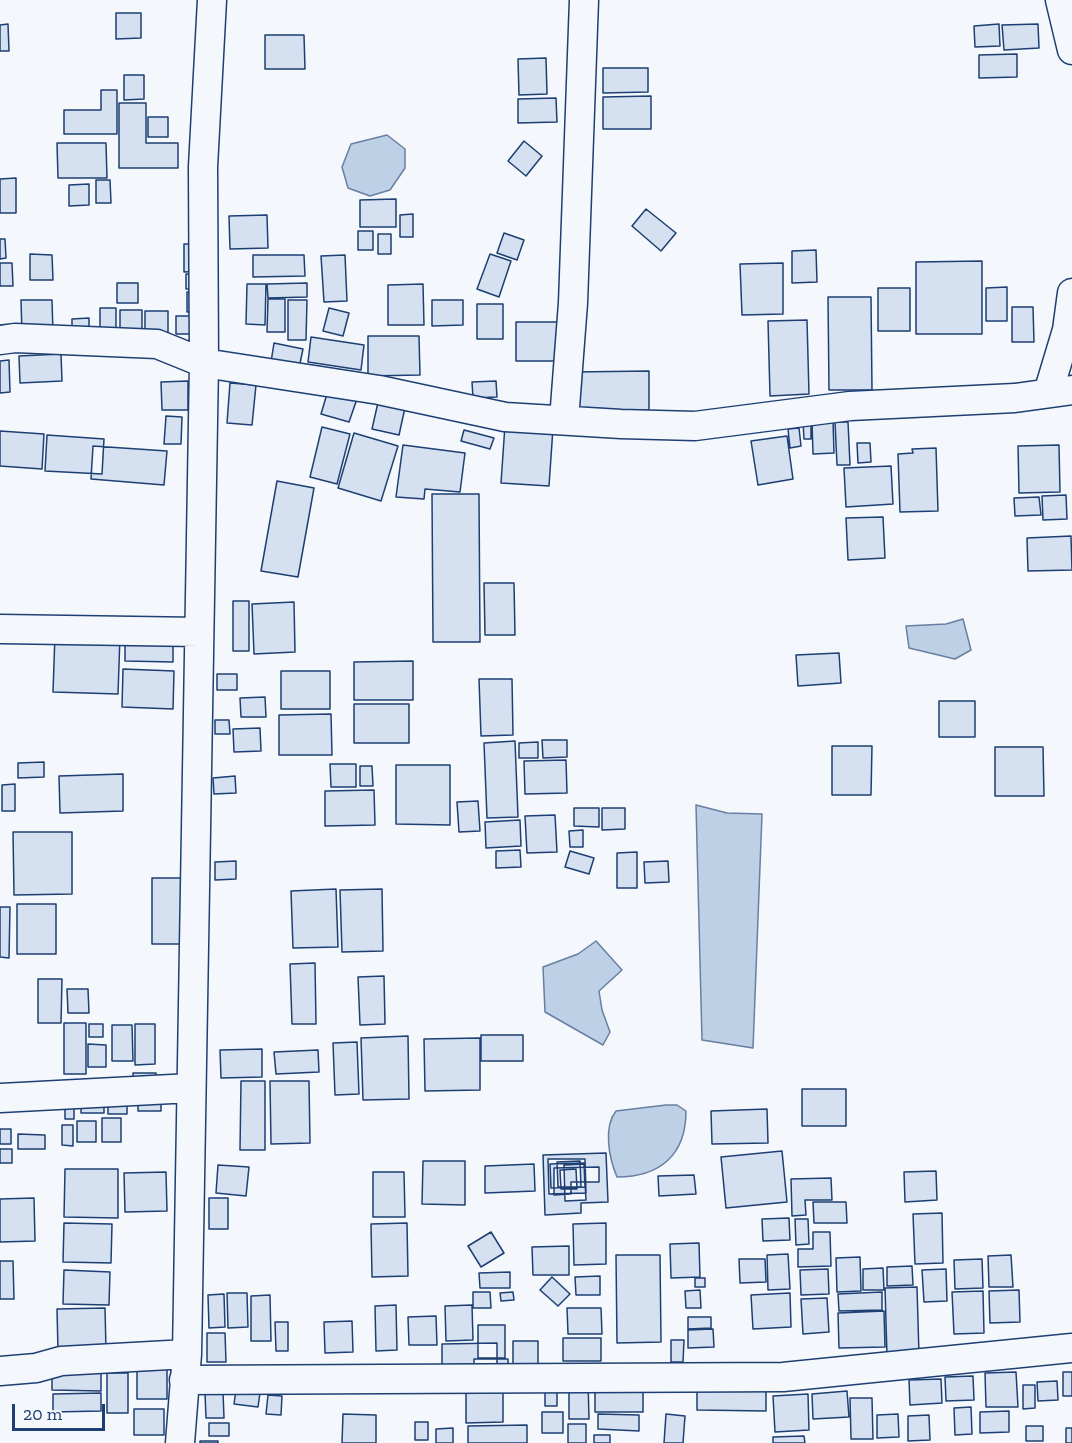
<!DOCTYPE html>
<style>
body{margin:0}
#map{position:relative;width:1072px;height:1443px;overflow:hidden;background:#f4f7fb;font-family:"Zilla Slab",serif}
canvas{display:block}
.scale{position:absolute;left:12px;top:1404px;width:93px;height:27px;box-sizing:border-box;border:3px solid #1d3f73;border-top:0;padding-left:8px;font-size:18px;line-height:21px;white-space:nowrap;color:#1d3f73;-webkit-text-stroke:4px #f4f7fb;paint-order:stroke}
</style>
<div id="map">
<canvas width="1072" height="1443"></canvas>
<div class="scale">20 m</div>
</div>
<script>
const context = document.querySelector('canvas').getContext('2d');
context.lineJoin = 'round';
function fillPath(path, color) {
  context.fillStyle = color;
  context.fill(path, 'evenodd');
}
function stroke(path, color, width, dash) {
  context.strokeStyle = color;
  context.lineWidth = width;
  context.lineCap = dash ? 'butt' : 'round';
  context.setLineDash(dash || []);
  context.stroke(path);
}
const water = new Path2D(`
 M 387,135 L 405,149 L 405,168 L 390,190 L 370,196 L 348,188 L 342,167 L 351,144 Z
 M 963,619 L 971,650 L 955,659 L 909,648 L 906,626 L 946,624 Z
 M 696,805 L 727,813 L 762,814 L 753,1048 L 702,1040 Z
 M 596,941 L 622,970 L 599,991 L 602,1010 L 610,1032 L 603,1045 L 545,1012 L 543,967 L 578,954 Z
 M 666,1105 L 677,1105 L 686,1111 C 686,1155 660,1177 617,1177 C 609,1158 603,1127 616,1111 Z`);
fillPath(water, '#bed0e5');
stroke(water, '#687fa3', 1.5);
const building = new Path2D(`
 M 116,13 L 141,13 L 141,38 L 116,39 Z
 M 8,24 L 9,51 L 0,51 L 0,25 Z
 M 999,24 L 1000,46 L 975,47 L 974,26 Z
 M 1038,24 L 1039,48 L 1004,50 L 1002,25 Z
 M 265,35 L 304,35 L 305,69 L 265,69 Z
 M 1017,54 L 1017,77 L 979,78 L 979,55 Z
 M 546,58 L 547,94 L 519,95 L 518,59 Z
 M 603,68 L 648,68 L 648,92 L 603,93 Z
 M 124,75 L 144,75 L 144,99 L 124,100 Z
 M 101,90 L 117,90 L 117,134 L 64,134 L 64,110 L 101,110 Z
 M 651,96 L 651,129 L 603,129 L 603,97 Z
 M 556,98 L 557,122 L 518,123 L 518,99 Z
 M 119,103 L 146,103 L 146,143 L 178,143 L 178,168 L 119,168 Z
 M 148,117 L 168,117 L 168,137 L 148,137 Z
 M 524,141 L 542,156 L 526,176 L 508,161 Z
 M 57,143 L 106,143 L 107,178 L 58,178 Z
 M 16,178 L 16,213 L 0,213 L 0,179 Z
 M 96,180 L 110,180 L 111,203 L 96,203 Z
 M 89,184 L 89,205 L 69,206 L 69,185 Z
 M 396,199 L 396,227 L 360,227 L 360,200 Z
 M 646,209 L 676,233 L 661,251 L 632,226 Z
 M 413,214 L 413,237 L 400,237 L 400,215 Z
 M 267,215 L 268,248 L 230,249 L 229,216 Z
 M 358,231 L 373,231 L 373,250 L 358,250 Z
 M 504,233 L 524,240 L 517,260 L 497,253 Z
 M 378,234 L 391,234 L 391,254 L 378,254 Z
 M 0,239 L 5,239 L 6,258 L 0,259 Z
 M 184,244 L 200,244 L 201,271 L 184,272 Z
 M 816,250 L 817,282 L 792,283 L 792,251 Z
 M 30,254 L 52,255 L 53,280 L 30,280 Z
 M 490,254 L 511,261 L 499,297 L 477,289 Z
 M 253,255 L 304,255 L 305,276 L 253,277 Z
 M 345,255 L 347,301 L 324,302 L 321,256 Z
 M 982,261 L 982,334 L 916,334 L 916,262 Z
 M 0,263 L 12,263 L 13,286 L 0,286 Z
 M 783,263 L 783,314 L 742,315 L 740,264 Z
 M 186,274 L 201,274 L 201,289 L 186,289 Z
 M 117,283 L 138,283 L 138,303 L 117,303 Z
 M 307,283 L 307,297 L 268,298 L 267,284 Z
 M 247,284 L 266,284 L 265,325 L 246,324 Z
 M 423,284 L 424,325 L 388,325 L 388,285 Z
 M 1007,287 L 1007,321 L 986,321 L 986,288 Z
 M 878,288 L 910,288 L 910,331 L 878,331 Z
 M 187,292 L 200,292 L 200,311 L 187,312 Z
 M 828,297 L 871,297 L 872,390 L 829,390 Z
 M 268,299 L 285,299 L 285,332 L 267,332 Z
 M 21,300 L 52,300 L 53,333 L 22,334 Z
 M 288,300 L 307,300 L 306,340 L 288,340 Z
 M 432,300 L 463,300 L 463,325 L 432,326 Z
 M 477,304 L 503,304 L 503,339 L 477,339 Z
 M 1012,307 L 1033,307 L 1034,342 L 1012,342 Z
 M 100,308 L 116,308 L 116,328 L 100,328 Z
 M 329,308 L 349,313 L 343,336 L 323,331 Z
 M 120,310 L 142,310 L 142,331 L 120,331 Z
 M 145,311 L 168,311 L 168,333 L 145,333 Z
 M 176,316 L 193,316 L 193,334 L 176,334 Z
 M 89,318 L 89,339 L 72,339 L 72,319 Z
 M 807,320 L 809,394 L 770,396 L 768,321 Z
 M 516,322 L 558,322 L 558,361 L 516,361 Z
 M 368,336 L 419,336 L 420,375 L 368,376 Z
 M 311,337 L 364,345 L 361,370 L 308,362 Z
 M 274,343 L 303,349 L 299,368 L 271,362 Z
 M 61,354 L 62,381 L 20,383 L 19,356 Z
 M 9,360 L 10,392 L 0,393 L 0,361 Z
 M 649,371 L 649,410 L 573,411 L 573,372 Z
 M 188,381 L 188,410 L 162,410 L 161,382 Z
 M 496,381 L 497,397 L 473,398 L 472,382 Z
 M 230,383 L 256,385 L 252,425 L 227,423 Z
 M 329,387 L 358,396 L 349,422 L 321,414 Z
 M 379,398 L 406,403 L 399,435 L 372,429 Z
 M 166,416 L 182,417 L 181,444 L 164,444 Z
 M 833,420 L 834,453 L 813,454 L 812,421 Z
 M 803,422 L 811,422 L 811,439 L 804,439 Z
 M 835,422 L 848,422 L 850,465 L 837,465 Z
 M 505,425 L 553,428 L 549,486 L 501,483 Z
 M 322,427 L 350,434 L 337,484 L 310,477 Z
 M 799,428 L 801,446 L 790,448 L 788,429 Z
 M 464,430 L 494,438 L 490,449 L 461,441 Z
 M 0,431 L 44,434 L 42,469 L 0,466 Z
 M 354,433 L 398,446 L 381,501 L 338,488 Z
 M 47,435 L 104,439 L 102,474 L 45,471 Z
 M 787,436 L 793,479 L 758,485 L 751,441 Z
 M 857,443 L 870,443 L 871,462 L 858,463 Z
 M 403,445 L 465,453 L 460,492 L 425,489 L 424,499 L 396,497 Z
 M 1059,445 L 1060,492 L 1019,493 L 1018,446 Z
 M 93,446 L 167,451 L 164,485 L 91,479 Z
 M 936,448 L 938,511 L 900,512 L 898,454 L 913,453 L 912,449 Z
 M 891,466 L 893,504 L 846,507 L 844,468 Z
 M 277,481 L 314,488 L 298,577 L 261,571 Z
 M 432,494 L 479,494 L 480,642 L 433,642 Z
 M 1066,495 L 1067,519 L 1043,520 L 1042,496 Z
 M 1039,497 L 1041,515 L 1015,516 L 1014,498 Z
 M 883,517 L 885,558 L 848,560 L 846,518 Z
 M 1071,536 L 1072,570 L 1028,571 L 1027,538 Z
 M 484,583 L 514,583 L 515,635 L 485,635 Z
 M 233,601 L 249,601 L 249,651 L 233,651 Z
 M 294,602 L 295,652 L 254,654 L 252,604 Z
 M 55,634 L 120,636 L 118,694 L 53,692 Z
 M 125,640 L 173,641 L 173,662 L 125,661 Z
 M 839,653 L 841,683 L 798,686 L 796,655 Z
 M 413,661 L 413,700 L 354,700 L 354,662 Z
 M 123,669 L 174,671 L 173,709 L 122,707 Z
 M 281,671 L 330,671 L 330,709 L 281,709 Z
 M 217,674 L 237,674 L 237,690 L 217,690 Z
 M 479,679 L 512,679 L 513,735 L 481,736 Z
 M 265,697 L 266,717 L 241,717 L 240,698 Z
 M 939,701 L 975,701 L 975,737 L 939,737 Z
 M 354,704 L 409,704 L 409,743 L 354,743 Z
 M 331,714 L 332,755 L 279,755 L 279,715 Z
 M 215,720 L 229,720 L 230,734 L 215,734 Z
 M 260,728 L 261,751 L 234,752 L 233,729 Z
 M 542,740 L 567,740 L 567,757 L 543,758 Z
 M 515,741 L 518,817 L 487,818 L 484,743 Z
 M 538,742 L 538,758 L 519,758 L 519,743 Z
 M 832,746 L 872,746 L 871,795 L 832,795 Z
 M 995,747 L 1043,747 L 1044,796 L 995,796 Z
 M 566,760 L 567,793 L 525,794 L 524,761 Z
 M 44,762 L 44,777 L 18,778 L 18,763 Z
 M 330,764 L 356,764 L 356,787 L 331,787 Z
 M 396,765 L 450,765 L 450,825 L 396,824 Z
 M 360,766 L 372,766 L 373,786 L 360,786 Z
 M 123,774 L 123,811 L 60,813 L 59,776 Z
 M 235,776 L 236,793 L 214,794 L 213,778 Z
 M 15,784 L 15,811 L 2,811 L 2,785 Z
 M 374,790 L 375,825 L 325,826 L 325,791 Z
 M 478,801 L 480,831 L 459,832 L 457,802 Z
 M 574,808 L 599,808 L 599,827 L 574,826 Z
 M 602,808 L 625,808 L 625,829 L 602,830 Z
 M 555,815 L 557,852 L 527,853 L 525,816 Z
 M 520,820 L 521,846 L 486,848 L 485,822 Z
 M 583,830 L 583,847 L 570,847 L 569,831 Z
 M 13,832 L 72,832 L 72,894 L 14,895 Z
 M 520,850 L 521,867 L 496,868 L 496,851 Z
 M 570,851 L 594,858 L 589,874 L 565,867 Z
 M 637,852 L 637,888 L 617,888 L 617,853 Z
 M 236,861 L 236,879 L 215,880 L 215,862 Z
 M 668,861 L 669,882 L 645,883 L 644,862 Z
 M 152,878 L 184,878 L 185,944 L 152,944 Z
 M 336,889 L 338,947 L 293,948 L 291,891 Z
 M 382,889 L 383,951 L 342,952 L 340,890 Z
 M 17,904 L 56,904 L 56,954 L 17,954 Z
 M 0,907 L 10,907 L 9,958 L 0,957 Z
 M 315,963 L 316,1024 L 292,1024 L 290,964 Z
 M 384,976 L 385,1024 L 360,1025 L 358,977 Z
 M 38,979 L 62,979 L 61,1023 L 38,1023 Z
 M 67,989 L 88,989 L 89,1013 L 68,1013 Z
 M 64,1023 L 86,1023 L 86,1074 L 64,1074 Z
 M 89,1024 L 103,1024 L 103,1037 L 89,1037 Z
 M 135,1024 L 155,1024 L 155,1064 L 135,1065 Z
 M 112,1025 L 132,1025 L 133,1061 L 112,1061 Z
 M 481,1035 L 523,1035 L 523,1061 L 481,1061 Z
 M 408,1036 L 409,1099 L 363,1100 L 361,1038 Z
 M 480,1038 L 480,1090 L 425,1091 L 424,1039 Z
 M 357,1042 L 359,1094 L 335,1095 L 333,1043 Z
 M 88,1044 L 106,1045 L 106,1067 L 88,1067 Z
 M 262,1049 L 262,1077 L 221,1078 L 220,1050 Z
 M 318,1050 L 319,1072 L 276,1074 L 274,1052 Z
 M 133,1073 L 156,1073 L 156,1082 L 133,1083 Z
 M 241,1081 L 265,1081 L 265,1150 L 240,1150 Z
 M 270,1081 L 309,1081 L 310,1143 L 271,1144 Z
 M 802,1089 L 846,1089 L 846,1126 L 802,1126 Z
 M 138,1096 L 161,1096 L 161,1111 L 138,1111 Z
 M 108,1098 L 127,1098 L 127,1114 L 108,1114 Z
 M 81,1099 L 104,1099 L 104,1113 L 81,1113 Z
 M 65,1104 L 74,1104 L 74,1119 L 65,1119 Z
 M 767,1109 L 768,1143 L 712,1144 L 711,1111 Z
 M 102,1118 L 121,1118 L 121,1142 L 102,1142 Z
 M 77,1121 L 96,1121 L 96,1142 L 77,1142 Z
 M 62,1125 L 73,1125 L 73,1146 L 62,1145 Z
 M 0,1129 L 11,1129 L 11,1144 L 0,1144 Z
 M 18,1134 L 45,1135 L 45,1149 L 18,1149 Z
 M 0,1149 L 12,1149 L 12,1163 L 0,1163 Z
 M 782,1151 L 787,1202 L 726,1208 L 721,1157 Z
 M 606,1153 L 608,1202 L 581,1203 L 581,1213 L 545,1215 L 543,1155 Z
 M 548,1159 L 585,1159 L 586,1193 L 549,1194 Z
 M 423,1161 L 465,1161 L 465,1205 L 422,1204 Z
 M 580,1161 L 581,1187 L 558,1187 L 557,1162 Z
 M 584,1163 L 585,1187 L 551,1188 L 550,1164 Z
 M 534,1164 L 535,1191 L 485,1193 L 485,1166 Z
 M 584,1164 L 586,1200 L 565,1201 L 564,1165 Z
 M 218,1165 L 249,1167 L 246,1196 L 216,1193 Z
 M 599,1167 L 599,1182 L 571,1182 L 571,1194 L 554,1195 L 554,1168 Z
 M 65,1169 L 118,1169 L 118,1218 L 64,1217 Z
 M 576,1169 L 577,1189 L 561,1189 L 560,1170 Z
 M 936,1171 L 937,1200 L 905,1202 L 904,1172 Z
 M 166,1172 L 167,1211 L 125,1212 L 124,1173 Z
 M 373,1172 L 404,1172 L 405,1217 L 373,1217 Z
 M 694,1175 L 696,1194 L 659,1196 L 658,1176 Z
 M 831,1178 L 832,1200 L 805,1200 L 806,1215 L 792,1216 L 791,1179 Z
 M 34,1198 L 35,1241 L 0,1242 L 0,1199 Z
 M 209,1198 L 228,1198 L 228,1229 L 209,1229 Z
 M 813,1202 L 846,1202 L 847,1223 L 814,1223 Z
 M 942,1213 L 943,1263 L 915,1264 L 913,1214 Z
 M 789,1218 L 790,1240 L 763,1241 L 762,1219 Z
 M 795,1219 L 808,1219 L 809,1244 L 796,1245 Z
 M 64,1223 L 112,1224 L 111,1263 L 63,1262 Z
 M 407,1223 L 408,1276 L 372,1277 L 371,1224 Z
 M 606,1223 L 606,1264 L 574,1265 L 573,1224 Z
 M 491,1232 L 504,1253 L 481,1267 L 468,1246 Z
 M 813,1232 L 830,1232 L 831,1266 L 798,1267 L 798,1249 L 813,1249 Z
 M 699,1243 L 700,1277 L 671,1278 L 670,1244 Z
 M 569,1246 L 569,1275 L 533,1275 L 532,1247 Z
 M 788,1254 L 790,1289 L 768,1290 L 767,1255 Z
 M 616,1255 L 660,1255 L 661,1342 L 617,1343 Z
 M 1011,1255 L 1013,1287 L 989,1287 L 988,1256 Z
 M 860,1257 L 861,1291 L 837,1292 L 836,1258 Z
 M 739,1259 L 765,1259 L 766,1282 L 740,1283 Z
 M 982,1259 L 983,1288 L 955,1289 L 954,1260 Z
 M 0,1261 L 13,1261 L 14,1299 L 0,1299 Z
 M 912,1266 L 913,1285 L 887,1286 L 887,1267 Z
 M 883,1268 L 884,1290 L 863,1290 L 863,1269 Z
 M 828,1269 L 829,1294 L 801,1295 L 800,1270 Z
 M 946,1269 L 947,1301 L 924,1302 L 922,1270 Z
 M 64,1270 L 110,1272 L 109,1305 L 63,1304 Z
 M 510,1272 L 510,1288 L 480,1288 L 479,1273 Z
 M 600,1276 L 600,1295 L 576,1295 L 575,1277 Z
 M 552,1277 L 570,1294 L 558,1306 L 540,1290 Z
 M 695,1278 L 705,1278 L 705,1287 L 695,1287 Z
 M 917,1287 L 919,1355 L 887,1356 L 885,1288 Z
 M 700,1290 L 701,1308 L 686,1308 L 685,1291 Z
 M 1019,1290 L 1020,1322 L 990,1323 L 989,1291 Z
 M 983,1291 L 984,1333 L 954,1334 L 952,1292 Z
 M 473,1292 L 490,1292 L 491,1308 L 473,1308 Z
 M 513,1292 L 514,1300 L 501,1301 L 500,1293 Z
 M 882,1292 L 882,1310 L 839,1311 L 838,1294 Z
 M 227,1293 L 247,1293 L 248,1327 L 228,1328 Z
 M 790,1293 L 791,1327 L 753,1329 L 751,1295 Z
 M 224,1294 L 225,1327 L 209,1328 L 208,1295 Z
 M 270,1295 L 271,1341 L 251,1341 L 251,1296 Z
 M 827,1298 L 829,1332 L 803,1334 L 801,1299 Z
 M 396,1305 L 397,1350 L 376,1351 L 375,1306 Z
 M 472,1305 L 473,1340 L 446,1341 L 445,1306 Z
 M 105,1308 L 106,1350 L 58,1351 L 57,1309 Z
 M 567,1308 L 601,1308 L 602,1334 L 568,1334 Z
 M 884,1311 L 885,1347 L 839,1348 L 838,1313 Z
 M 436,1316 L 437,1345 L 409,1345 L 408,1317 Z
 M 688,1317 L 711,1317 L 711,1328 L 688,1329 Z
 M 352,1321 L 353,1352 L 325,1353 L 324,1322 Z
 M 275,1322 L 288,1322 L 288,1351 L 276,1351 Z
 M 478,1325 L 505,1325 L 505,1358 L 478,1358 Z
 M 713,1329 L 714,1347 L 688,1348 L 688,1330 Z
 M 207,1333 L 225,1333 L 226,1362 L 207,1362 Z
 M 563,1338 L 601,1338 L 601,1361 L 563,1361 Z
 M 671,1340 L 684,1340 L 683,1362 L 671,1362 Z
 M 513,1341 L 538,1341 L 538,1365 L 513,1365 Z
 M 497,1343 L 497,1364 L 442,1365 L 442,1344 Z
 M 474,1359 L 508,1359 L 508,1373 L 474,1373 Z
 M 137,1365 L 167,1366 L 167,1399 L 137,1399 Z
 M 52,1368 L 101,1368 L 101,1391 L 52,1390 Z
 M 1016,1372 L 1018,1407 L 986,1407 L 985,1373 Z
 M 1063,1372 L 1072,1372 L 1072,1396 L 1063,1396 Z
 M 107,1373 L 128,1373 L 128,1413 L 107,1413 Z
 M 973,1376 L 974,1400 L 946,1401 L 945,1377 Z
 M 941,1379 L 942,1403 L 910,1405 L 909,1380 Z
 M 569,1381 L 588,1381 L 589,1419 L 569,1419 Z
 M 1057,1381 L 1058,1400 L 1038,1401 L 1037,1382 Z
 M 1023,1385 L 1035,1385 L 1035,1408 L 1023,1409 Z
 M 466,1387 L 503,1387 L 503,1422 L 466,1423 Z
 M 595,1387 L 643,1387 L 643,1412 L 595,1412 Z
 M 545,1388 L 557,1389 L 557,1406 L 545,1406 Z
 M 697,1389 L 766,1390 L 766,1411 L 697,1410 Z
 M 236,1390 L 260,1393 L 258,1407 L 234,1404 Z
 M 847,1391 L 849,1417 L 813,1419 L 812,1394 Z
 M 223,1392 L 224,1418 L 206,1418 L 205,1393 Z
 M 101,1393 L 101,1411 L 53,1412 L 53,1394 Z
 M 808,1394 L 809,1430 L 775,1432 L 773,1396 Z
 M 268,1395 L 282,1396 L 281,1415 L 266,1414 Z
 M 850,1398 L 872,1398 L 873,1439 L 851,1439 Z
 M 971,1407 L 972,1434 L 955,1435 L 954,1408 Z
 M 134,1409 L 164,1409 L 164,1435 L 134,1435 Z
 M 1009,1411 L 1009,1432 L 980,1433 L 980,1412 Z
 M 542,1412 L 563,1412 L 563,1433 L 542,1433 Z
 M 343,1414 L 376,1415 L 376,1443 L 342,1443 Z
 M 598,1414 L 639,1415 L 639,1431 L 598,1429 Z
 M 666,1414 L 685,1416 L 683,1443 L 664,1443 Z
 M 898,1414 L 899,1437 L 877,1438 L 877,1415 Z
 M 929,1415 L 930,1440 L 908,1441 L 908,1416 Z
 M 415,1422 L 428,1422 L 428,1440 L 415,1440 Z
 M 209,1423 L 229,1423 L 229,1436 L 209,1436 Z
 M 568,1424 L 586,1424 L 586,1443 L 568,1443 Z
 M 527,1425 L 527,1443 L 468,1443 L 468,1426 Z
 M 1026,1426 L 1043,1426 L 1043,1441 L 1026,1441 Z
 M 453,1428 L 453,1443 L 436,1443 L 436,1429 Z
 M 1066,1428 L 1072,1428 L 1072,1443 L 1066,1443 Z
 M 594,1435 L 610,1435 L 610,1443 L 594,1443 Z
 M 804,1436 L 805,1443 L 773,1443 L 773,1437 Z
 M 200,1441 L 218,1441 L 218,1443 L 200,1443 Z`);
fillPath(building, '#d5e0f0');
stroke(building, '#1d3f73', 1.5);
const street = new Path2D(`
 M 1060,0 L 1072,50
 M 0,340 L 15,338 L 157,344 L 204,363 L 379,390 L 505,417 L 621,424 L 695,426 L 850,406 L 1015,398 L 1072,390
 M 1048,393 L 1067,330 L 1072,293
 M 564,420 L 573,303 L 584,0
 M 0,629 L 199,632
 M 0,1098 L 191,1088
 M 0,1371 L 36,1368 L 61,1361 L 187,1354
 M 184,1380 L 783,1377 L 1072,1348
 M 180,1443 L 187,1354 L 204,363 L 203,167 L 212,0`);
stroke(street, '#1d3f73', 31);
stroke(street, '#f4f7fb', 28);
</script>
